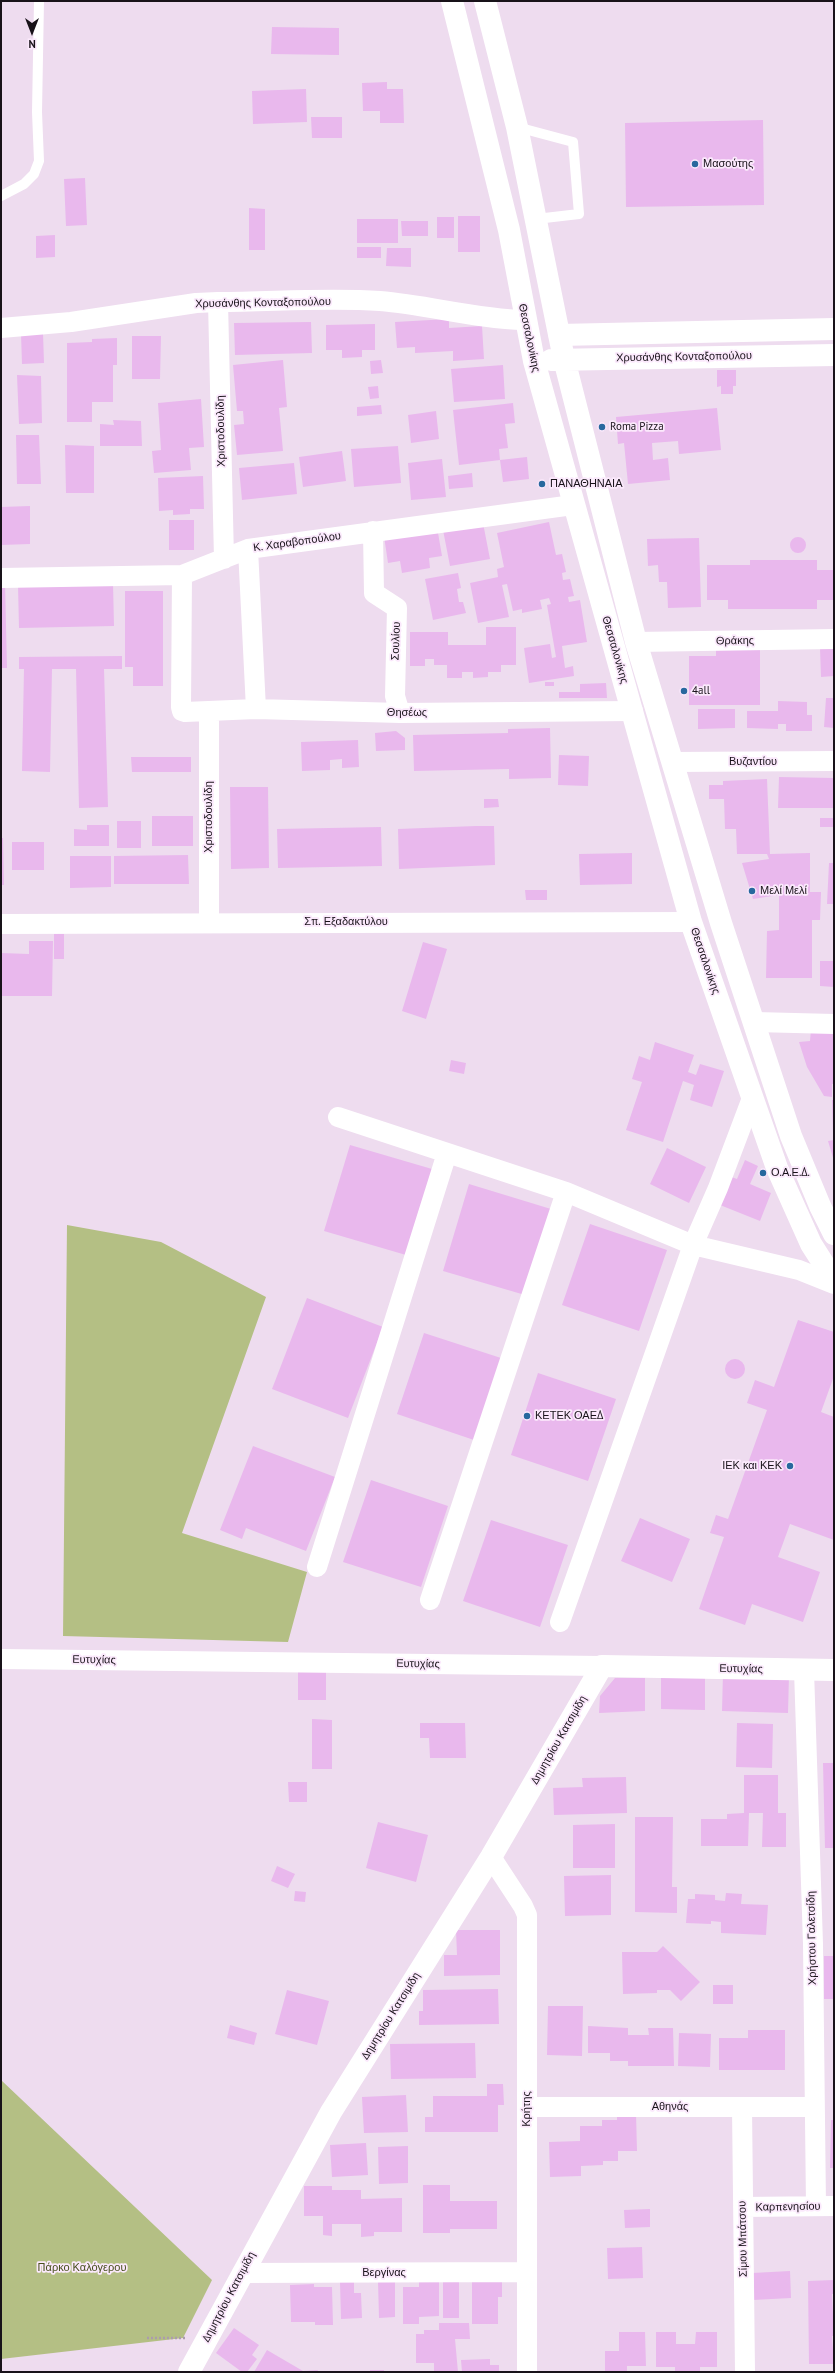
<!DOCTYPE html>
<meta charset="utf-8">
<style>
body{margin:0}
#map{position:relative;width:835px;height:2373px;overflow:hidden;background:#eedcef;font-family:"PT Sans",sans-serif}
canvas{display:block}
.frame{position:absolute;inset:0;border:2px solid #181219;pointer-events:none}
.north{position:absolute;left:12px;top:12px;width:40px;height:40px;-webkit-text-stroke:3px #fbe9fc;paint-order:stroke;rotate:180deg;font-size:11px;font-weight:700;line-height:16px;text-align:center;color:#181219}
.north::after{content:'';display:block;margin:auto;width:14px;height:18px;background:#181219;clip-path:polygon(50% 0,100% 100%,50% 72%,0 100%)}
</style>
<div id="map">
<canvas width="835" height="2373"></canvas>
<div class="frame"></div>
<div class="north">N</div>
</div>
<script>
const context = document.querySelector('canvas').getContext('2d');
context.lineJoin = 'round';
function fillPath(path, color) {
  context.fillStyle = color;
  context.fill(path, 'evenodd');
}
function stroke(path, color, width, dash) {
  context.strokeStyle = color;
  context.lineWidth = width;
  context.lineCap = dash ? 'butt' : 'round';
  context.setLineDash(dash || []);
  context.stroke(path);
}
function drawText(font, color, halo, rows, align = 'center') {
  context.font = font + ' "PT Sans",sans-serif';
  context.lineWidth = 3.5;
  context.setLineDash([]);
  context.textBaseline = 'middle';
  context.strokeStyle = halo;
  context.fillStyle = color;
  for (const [text, x, y, turn = 0] of rows) {
    context.save();
    context.translate(x, y);
    context.rotate((+turn || 0) * Math.PI / 180);
    context.textAlign = isNaN(turn) ? turn : align;
    if (halo) context.strokeText(text, 0, 0);
    context.fillText(text, 0, 0);
    context.restore();
  }
}
fillPath(new Path2D(`
 M 67,1225 L 161,1242 L 266,1297 L 182,1533 L 307,1572 L 288,1642 L 63,1636 Z
 M 1,2080 L 212,2280 L 183,2338 L 1,2359 Z`), '#b4bf84');
fillPath(new Path2D(`
 M 272,27 L 339,28 L 339,55 L 271,54 Z
 M 387,82 L 387,89 L 403,89 L 404,123 L 380,123 L 380,111 L 363,111 L 362,83 Z
 M 306,89 L 307,122 L 253,124 L 252,91 Z
 M 311,117 L 342,117 L 342,138 L 312,138 Z
 M 763,120 L 764,205 L 626,207 L 625,123 Z
 M 85,178 L 87,225 L 66,226 L 64,179 Z
 M 249,208 L 265,209 L 265,250 L 249,250 Z
 M 458,216 L 480,216 L 480,252 L 458,252 Z
 M 437,217 L 454,217 L 454,238 L 437,238 Z
 M 357,219 L 398,219 L 398,243 L 357,243 Z
 M 401,221 L 428,221 L 428,236 L 402,236 Z
 M 55,235 L 55,257 L 36,258 L 36,236 Z
 M 357,247 L 381,247 L 381,258 L 357,258 Z
 M 387,248 L 411,248 L 411,267 L 386,266 Z
 M 449,319 L 449,328 L 482,326 L 484,359 L 453,361 L 453,351 L 415,353 L 415,347 L 397,348 L 395,322 Z
 M 311,322 L 312,353 L 235,355 L 234,323 Z
 M 375,324 L 375,350 L 362,350 L 362,357 L 342,358 L 342,350 L 326,350 L 326,325 Z
 M 43,333 L 44,363 L 22,364 L 21,334 Z
 M 132,336 L 161,336 L 160,379 L 132,379 Z
 M 117,338 L 117,365 L 113,365 L 113,402 L 92,402 L 92,422 L 67,422 L 67,343 L 92,342 L 92,339 Z
 M 283,360 L 287,407 L 279,408 L 283,451 L 237,455 L 234,425 L 244,424 L 243,411 L 237,411 L 233,365 Z
 M 381,360 L 383,373 L 371,374 L 370,361 Z
 M 503,365 L 505,399 L 454,402 L 451,369 Z
 M 717,370 L 736,370 L 736,386 L 733,386 L 733,394 L 721,394 L 721,386 L 717,387 Z
 M 17,375 L 41,376 L 42,423 L 19,424 Z
 M 378,386 L 379,398 L 370,399 L 368,387 Z
 M 201,399 L 204,447 L 189,448 L 191,470 L 154,473 L 152,451 L 161,450 L 158,403 Z
 M 513,403 L 515,423 L 505,424 L 508,448 L 499,449 L 500,460 L 459,465 L 453,410 Z
 M 381,405 L 382,414 L 357,416 L 357,407 Z
 M 717,408 L 721,450 L 679,454 L 678,441 L 652,443 L 653,460 L 668,458 L 670,480 L 628,484 L 624,443 L 618,444 L 616,417 Z
 M 436,411 L 439,439 L 411,443 L 408,415 Z
 M 113,420 L 141,421 L 142,446 L 100,446 L 100,424 L 114,425 Z
 M 16,435 L 39,435 L 41,484 L 17,484 Z
 M 65,445 L 94,446 L 94,493 L 66,493 Z
 M 398,446 L 401,483 L 354,487 L 351,449 Z
 M 342,451 L 346,481 L 303,487 L 299,457 Z
 M 527,457 L 529,479 L 503,482 L 500,460 Z
 M 442,459 L 446,497 L 411,500 L 408,463 Z
 M 294,463 L 297,494 L 242,500 L 239,468 Z
 M 472,473 L 473,487 L 449,489 L 448,476 Z
 M 203,476 L 204,509 L 190,509 L 190,514 L 173,515 L 173,510 L 159,511 L 158,478 Z
 M 30,506 L 30,544 L 1,545 L 1,507 Z
 M 169,520 L 194,520 L 194,550 L 169,550 Z
 M 549,522 L 556,555 L 562,554 L 566,572 L 562,573 L 563,580 L 570,579 L 574,596 L 568,597 L 569,602 L 580,600 L 587,642 L 562,646 L 565,668 L 573,666 L 574,676 L 529,683 L 524,648 L 550,644 L 552,658 L 556,657 L 547,605 L 551,604 L 549,598 L 540,600 L 542,609 L 522,613 L 522,609 L 513,611 L 507,584 L 502,585 L 509,617 L 478,623 L 470,583 L 498,577 L 497,569 L 504,567 L 497,533 Z
 M 483,523 L 490,559 L 450,566 L 443,530 Z
 M 437,527 L 442,556 L 429,558 L 430,568 L 402,573 L 400,561 L 388,563 L 384,536 Z
 M790 545a8 8 0 1 1 16 0a8 8 0 1 1-16 0Z
 M 699,538 L 701,607 L 668,608 L 667,582 L 659,582 L 658,565 L 648,566 L 647,539 Z
 M 750,560 L 817,560 L 817,570 L 834,570 L 834,600 L 817,600 L 817,609 L 728,609 L 728,600 L 707,600 L 707,565 L 750,565 Z
 M 458,573 L 461,588 L 457,589 L 459,602 L 463,602 L 466,613 L 433,620 L 425,579 Z
 M 1,583 L 5,583 L 7,668 L 1,668 Z
 M 113,583 L 114,626 L 19,628 L 18,585 Z
 M 125,591 L 163,591 L 163,686 L 133,686 L 133,667 L 125,667 Z
 M 486,627 L 516,627 L 516,665 L 501,665 L 501,672 L 488,672 L 488,677 L 473,678 L 473,672 L 462,672 L 462,678 L 447,678 L 447,665 L 434,665 L 434,659 L 425,659 L 425,666 L 410,666 L 410,632 L 448,632 L 448,645 L 486,645 Z
 M 820,648 L 834,648 L 834,676 L 821,677 Z
 M 716,650 L 760,650 L 760,705 L 689,705 L 689,656 L 716,656 Z
 M 122,656 L 122,669 L 104,669 L 108,807 L 79,808 L 76,669 L 52,669 L 50,772 L 22,771 L 24,669 L 19,669 L 19,657 Z
 M 545,682 L 554,682 L 554,686 L 545,686 Z
 M 606,683 L 607,698 L 559,698 L 559,692 L 580,692 L 580,684 Z
 M 826,698 L 834,698 L 834,728 L 824,727 Z
 M 778,701 L 807,702 L 807,715 L 812,715 L 812,731 L 786,731 L 786,724 L 778,724 L 778,729 L 747,728 L 747,711 L 778,711 Z
 M 698,709 L 735,709 L 735,728 L 698,729 Z
 M 550,728 L 551,778 L 509,779 L 509,769 L 414,771 L 413,735 L 508,733 L 508,729 Z
 M 396,731 L 405,738 L 405,750 L 376,751 L 375,733 Z
 M 358,740 L 359,767 L 342,768 L 342,759 L 330,760 L 330,770 L 302,771 L 301,742 Z
 M 559,755 L 589,756 L 588,786 L 558,785 Z
 M 131,757 L 191,757 L 191,772 L 132,772 Z
 M 779,777 L 834,778 L 834,808 L 778,808 Z
 M 767,779 L 770,854 L 810,853 L 810,892 L 821,892 L 820,920 L 812,920 L 812,978 L 766,978 L 767,931 L 779,930 L 779,895 L 753,899 L 742,863 L 769,859 L 767,854 L 737,854 L 736,829 L 725,829 L 724,799 L 709,799 L 709,785 L 723,785 L 723,781 Z
 M 230,787 L 268,787 L 269,868 L 231,869 Z
 M 484,799 L 498,799 L 499,807 L 484,808 Z
 M 152,816 L 193,816 L 193,846 L 152,846 Z
 M 820,818 L 834,818 L 834,827 L 820,827 Z
 M 117,821 L 141,821 L 141,848 L 117,848 Z
 M 87,825 L 109,825 L 109,846 L 74,846 L 74,829 L 87,830 Z
 M 476,826 L 494,826 L 495,865 L 399,869 L 398,829 Z
 M 381,827 L 382,866 L 278,868 L 277,829 Z
 M 1,838 L 3,838 L 4,885 L 1,885 Z
 M 12,842 L 44,842 L 44,870 L 12,870 Z
 M 632,853 L 632,884 L 580,885 L 579,854 Z
 M 188,855 L 189,884 L 114,884 L 114,856 Z
 M 70,856 L 111,856 L 111,887 L 70,888 Z
 M 829,863 L 834,863 L 834,904 L 827,904 Z
 M 525,890 L 547,890 L 547,900 L 526,900 Z
 M 54,934 L 64,934 L 64,959 L 54,959 Z
 M 29,941 L 53,941 L 52,996 L 1,996 L 1,953 L 29,954 Z
 M 423,942 L 447,949 L 426,1019 L 402,1011 Z
 M 820,961 L 834,961 L 834,987 L 820,986 Z
 M 811,1029 L 834,1029 L 834,1084 L 832,1084 L 832,1097 L 824,1096 L 807,1067 L 799,1042 L 810,1041 Z
 M 655,1042 L 694,1055 L 688,1072 L 696,1075 L 700,1064 L 724,1071 L 712,1107 L 690,1100 L 694,1085 L 683,1081 L 663,1142 L 626,1130 L 642,1082 L 632,1079 L 639,1056 L 650,1060 Z
 M 451,1060 L 466,1063 L 464,1074 L 449,1071 Z
 M 832,1100 L 834,1100 L 834,1132 L 833,1132 Z
 M 834,1140 L 834,1161 L 828,1141 Z
 M 350,1145 L 432,1169 L 406,1255 L 324,1231 Z
 M 667,1148 L 706,1167 L 689,1203 L 650,1184 Z
 M 745,1160 L 758,1166 L 750,1184 L 771,1193 L 760,1221 L 715,1203 L 726,1175 L 737,1179 Z
 M 469,1184 L 551,1209 L 525,1295 L 443,1271 Z
 M 590,1224 L 667,1250 L 639,1331 L 562,1305 Z
 M 307,1298 L 383,1327 L 348,1418 L 272,1389 Z
 M 798,1320 L 834,1332 L 834,1376 L 821,1412 L 834,1417 L 834,1540 L 790,1524 L 778,1557 L 820,1572 L 803,1622 L 752,1604 L 745,1625 L 699,1609 L 724,1537 L 710,1533 L 716,1515 L 728,1519 L 767,1410 L 747,1403 L 755,1380 L 774,1387 Z
 M 424,1333 L 501,1358 L 474,1440 L 397,1414 Z
 M725 1369a10 10 0 1 1 20 0a10 10 0 1 1-20 0Z
 M 538,1373 L 616,1399 L 588,1481 L 511,1455 Z
 M 253,1446 L 335,1477 L 306,1551 L 246,1528 L 242,1539 L 220,1530 Z
 M 371,1480 L 448,1506 L 421,1587 L 343,1562 Z
 M 640,1518 L 690,1539 L 672,1582 L 621,1561 Z
 M 491,1520 L 568,1545 L 540,1627 L 463,1601 Z
 M 298,1665 L 326,1665 L 326,1700 L 298,1700 Z
 M 723,1673 L 789,1675 L 788,1713 L 722,1711 Z
 M 661,1675 L 705,1675 L 705,1710 L 661,1709 Z
 M 615,1678 L 645,1678 L 645,1711 L 599,1713 L 600,1696 Z
 M 312,1719 L 332,1720 L 332,1769 L 312,1769 Z
 M 420,1723 L 465,1723 L 466,1758 L 430,1758 L 429,1738 L 420,1738 Z
 M 737,1723 L 773,1724 L 772,1768 L 736,1767 Z
 M 823,1763 L 834,1763 L 834,1848 L 825,1848 Z
 M 744,1775 L 778,1775 L 778,1813 L 786,1813 L 786,1847 L 762,1847 L 763,1813 L 749,1813 L 748,1846 L 701,1846 L 701,1819 L 727,1819 L 727,1814 L 744,1813 Z
 M 626,1777 L 627,1813 L 554,1815 L 553,1788 L 583,1787 L 582,1778 Z
 M 288,1782 L 307,1782 L 307,1802 L 289,1802 Z
 M 635,1817 L 673,1817 L 672,1887 L 677,1887 L 677,1913 L 635,1912 Z
 M 378,1822 L 428,1835 L 416,1882 L 366,1868 Z
 M 615,1824 L 615,1868 L 573,1868 L 573,1825 Z
 M 277,1866 L 295,1874 L 288,1888 L 271,1881 Z
 M 611,1875 L 611,1915 L 565,1916 L 564,1876 Z
 M 295,1891 L 306,1892 L 305,1902 L 294,1901 Z
 M 726,1893 L 742,1894 L 741,1904 L 768,1905 L 766,1935 L 721,1933 L 721,1922 L 711,1921 L 711,1924 L 686,1923 L 688,1899 L 695,1899 L 695,1894 L 715,1895 L 715,1900 L 725,1901 Z
 M 456,1930 L 500,1930 L 500,1975 L 444,1976 L 444,1955 L 457,1955 Z
 M 663,1946 L 700,1982 L 681,2001 L 670,1990 L 657,1990 L 657,1993 L 623,1994 L 622,1952 L 657,1952 Z
 M 824,1956 L 834,1956 L 834,1999 L 824,1999 Z
 M 713,1985 L 733,1985 L 733,2004 L 713,2004 Z
 M 498,1989 L 499,2024 L 419,2025 L 419,2011 L 423,2011 L 423,1990 Z
 M 287,1990 L 329,2001 L 317,2045 L 275,2034 Z
 M 548,2006 L 583,2006 L 582,2056 L 547,2055 Z
 M 230,2025 L 257,2033 L 254,2045 L 227,2038 Z
 M 588,2026 L 628,2028 L 628,2035 L 649,2035 L 648,2028 L 673,2028 L 674,2066 L 628,2066 L 628,2061 L 610,2061 L 610,2053 L 588,2053 Z
 M 748,2030 L 785,2030 L 785,2070 L 719,2070 L 719,2038 L 748,2038 Z
 M 679,2033 L 711,2034 L 710,2067 L 678,2066 Z
 M 475,2043 L 476,2078 L 391,2079 L 390,2044 Z
 M 487,2084 L 503,2084 L 504,2105 L 498,2105 L 498,2132 L 425,2132 L 425,2117 L 433,2117 L 433,2096 L 487,2096 Z
 M 406,2095 L 408,2132 L 364,2133 L 362,2097 Z
 M 617,2113 L 636,2113 L 637,2151 L 618,2151 L 618,2161 L 603,2161 L 603,2165 L 581,2166 L 581,2176 L 550,2177 L 549,2142 L 580,2141 L 580,2126 L 602,2126 L 602,2120 L 617,2120 Z
 M 831,2120 L 834,2120 L 834,2168 L 830,2168 Z
 M 366,2143 L 368,2175 L 332,2177 L 330,2145 Z
 M 408,2146 L 408,2183 L 379,2184 L 378,2147 Z
 M 423,2185 L 450,2185 L 450,2201 L 497,2201 L 497,2229 L 450,2229 L 450,2233 L 423,2233 Z
 M 304,2186 L 332,2186 L 332,2190 L 361,2190 L 361,2199 L 402,2198 L 402,2232 L 374,2232 L 374,2236 L 361,2237 L 361,2224 L 332,2224 L 332,2236 L 323,2235 L 323,2216 L 304,2216 Z
 M 650,2209 L 650,2227 L 625,2228 L 624,2210 Z
 M 642,2247 L 643,2278 L 608,2279 L 607,2248 Z
 M 790,2271 L 791,2298 L 753,2300 L 752,2273 Z
 M 395,2280 L 395,2317 L 379,2318 L 378,2281 Z
 M 443,2280 L 459,2280 L 459,2318 L 443,2318 Z
 M 472,2280 L 502,2280 L 502,2297 L 498,2297 L 498,2324 L 472,2324 Z
 M 834,2280 L 834,2294 L 832,2294 L 834,2336 L 832,2336 L 834,2364 L 809,2364 L 808,2281 Z
 M 354,2281 L 354,2293 L 361,2293 L 362,2318 L 341,2319 L 340,2282 Z
 M 419,2281 L 439,2281 L 439,2316 L 419,2317 L 419,2324 L 403,2324 L 403,2287 L 419,2287 Z
 M 314,2284 L 314,2287 L 332,2287 L 333,2325 L 315,2325 L 315,2322 L 291,2322 L 290,2285 Z
 M 439,2323 L 469,2323 L 470,2339 L 455,2339 L 458,2372 L 434,2372 L 434,2363 L 416,2363 L 416,2334 L 424,2334 L 424,2330 L 439,2330 Z
 M 234,2328 L 259,2345 L 252,2355 L 257,2359 L 247,2372 L 242,2372 L 216,2353 Z
 M 619,2332 L 645,2332 L 646,2366 L 627,2366 L 627,2372 L 605,2372 L 605,2351 L 619,2351 Z
 M 656,2332 L 676,2332 L 676,2344 L 695,2344 L 696,2332 L 717,2332 L 717,2367 L 700,2367 L 700,2372 L 675,2372 L 675,2367 L 656,2367 Z
 M 267,2350 L 303,2371 L 318,2370 L 317,2372 L 254,2372 Z
 M 490,2359 L 490,2365 L 499,2365 L 499,2372 L 462,2372 L 461,2360 Z
 M 370,2370 L 384,2370 L 384,2372 L 370,2372 Z`), '#e9b8ed');
stroke(new Path2D(`
 M 147,2338 L 185,2338`), '#ab9dac', 2.5, [2, 2]);
stroke(new Path2D(`
 M 517,127 L 573,142 L 579,214 L 536,219
 M 1,196 L 24,184 L 34,174 L 39,161 L 37,112 L 39,1`), '#fff', 10);
stroke(new Path2D(`
 M 218,302 L 224,559
 M 1,328 L 71,322 L 196,303 L 218,302 C 272,302 326,297 380,301 C 429,305 476,319 525,320
 M 373,531 L 374,593 L 397,608 L 395,696 L 400,713
 M 248,549 L 256,709
 M 182,575 L 181,707 L 182,711 L 185,712 L 256,709 L 400,713 L 633,711
 M 1,578 L 182,575 L 248,549 L 573,505
 M 636,642 L 834,639
 M 209,711 L 209,922
 M 673,762 L 834,761
 M 1,924 L 691,922
 M 755,1022 L 834,1024
 M 338,1117 L 566,1192 L 693,1245 L 799,1270 L 834,1284
 M 317,1567 L 447,1153
 M 430,1600 L 566,1192
 M 560,1622 L 693,1245 L 718,1188 L 752,1098
 M 1,1659 L 602,1666
 M 804,1670 L 813,1944 L 816,2206
 M 491,1857 L 523,1906 L 527,1915 L 527,2372
 M 527,2107 L 814,2107
 M 742,2107 L 745,2372
 M 743,2207 L 834,2206
 M 242,2273 L 527,2272`), '#fff', 20);
stroke(new Path2D(`
 M 189,2372 L 331,2112 L 491,1857 L 602,1666 L 834,1670`), '#fff', 22);
stroke(new Path2D(`
 M 452,1 L 509,230 L 534,361 L 691,922 L 777,1168 L 811,1244 L 834,1280
 M 485,1 L 517,127 L 564,359 L 636,642 L 721,923 L 791,1136 L 820,1206 L 834,1234
 M 559,335 L 834,329
 M 551,360 L 834,355`), '#fff', 22);
for (const [x, y, r, color] of [
 [695,164,4,"#27689e"],
 [602,427,4,"#27689e"],
 [542,484,4,"#27689e"],
 [684,691,4,"#27689e"],
 [752,891,4,"#27689e"],
 [763,1173,4,"#27689e"],
 [527,1416,4,"#27689e"],
 [790,1466,4,"#27689e"]
]) {
  const dot = new Path2D();
  dot.arc(x, y, r, 0, 2 * Math.PI);
  context.fillStyle = color;
  context.fill(dot);
  stroke(dot, '#fbe9fc', 1.5);
}
drawText('11px', '#181219', '#fbe9fc', [
 ["Μασούτης",703,164],
 ["Roma Pizza",610,427],
 ["ΠΑΝΑΘΗΝΑΙΑ",550,484],
 ["4all",692,691],
 ["Μελί Μελί",760,891],
 ["Ο.Α.Ε.Δ.",771,1173],
 ["ΚΕΤΕΚ ΟΑΕΔ",535,1416],
 ["ΙΕΚ και ΚΕΚ",782,1466,"right"]
], 'left');
drawText('11px', '#181219', '#fbe9fc', [
 ["Χρυσάνθης Κονταξοπούλου",263,303,-1],
 ["Θεσσαλονίκης",529,338,78],
 ["Χρυσάνθης Κονταξοπούλου",684,357,-1],
 ["Χριστοδουλίδη",221,431,-91],
 ["Κ. Χαραβοπούλου",297,542,-8],
 ["Σουλίου",396,641,-88],
 ["Θράκης",735,641,-1],
 ["Θεσσαλονίκης",615,650,74],
 ["Θησέως",407,713],
 ["Βυζαντίου",753,762],
 ["Χριστοδουλίδη",209,817,-90],
 ["Σπ. Εξαδακτύλου",346,922],
 ["Θεσσαλονίκης",705,961,71],
 ["Ευτυχίας",94,1660,1],
 ["Ευτυχίας",418,1664,1],
 ["Ευτυχίας",741,1669,1],
 ["Δημητρίου Κατσιμίδη",559,1740,-60],
 ["Χρήστου Γαλετσίδη",812,1938,-91],
 ["Δημητρίου Κατσιμίδη",391,2016,-58],
 ["Αθηνάς",670,2107],
 ["Κρήτης",527,2109,-90],
 ["Καρπενησίου",788,2207,-1],
 ["Σίμου Μπάτσου",743,2239,-91],
 ["Βεργίνας",384,2273],
 ["Δημητρίου Κατσιμίδη",229,2297,-62]
]);
drawText('11px', '#474f1d', '#fbe9fc', [
 ["Πάρκο Καλόγερου",82,2268]
]);
</script>
